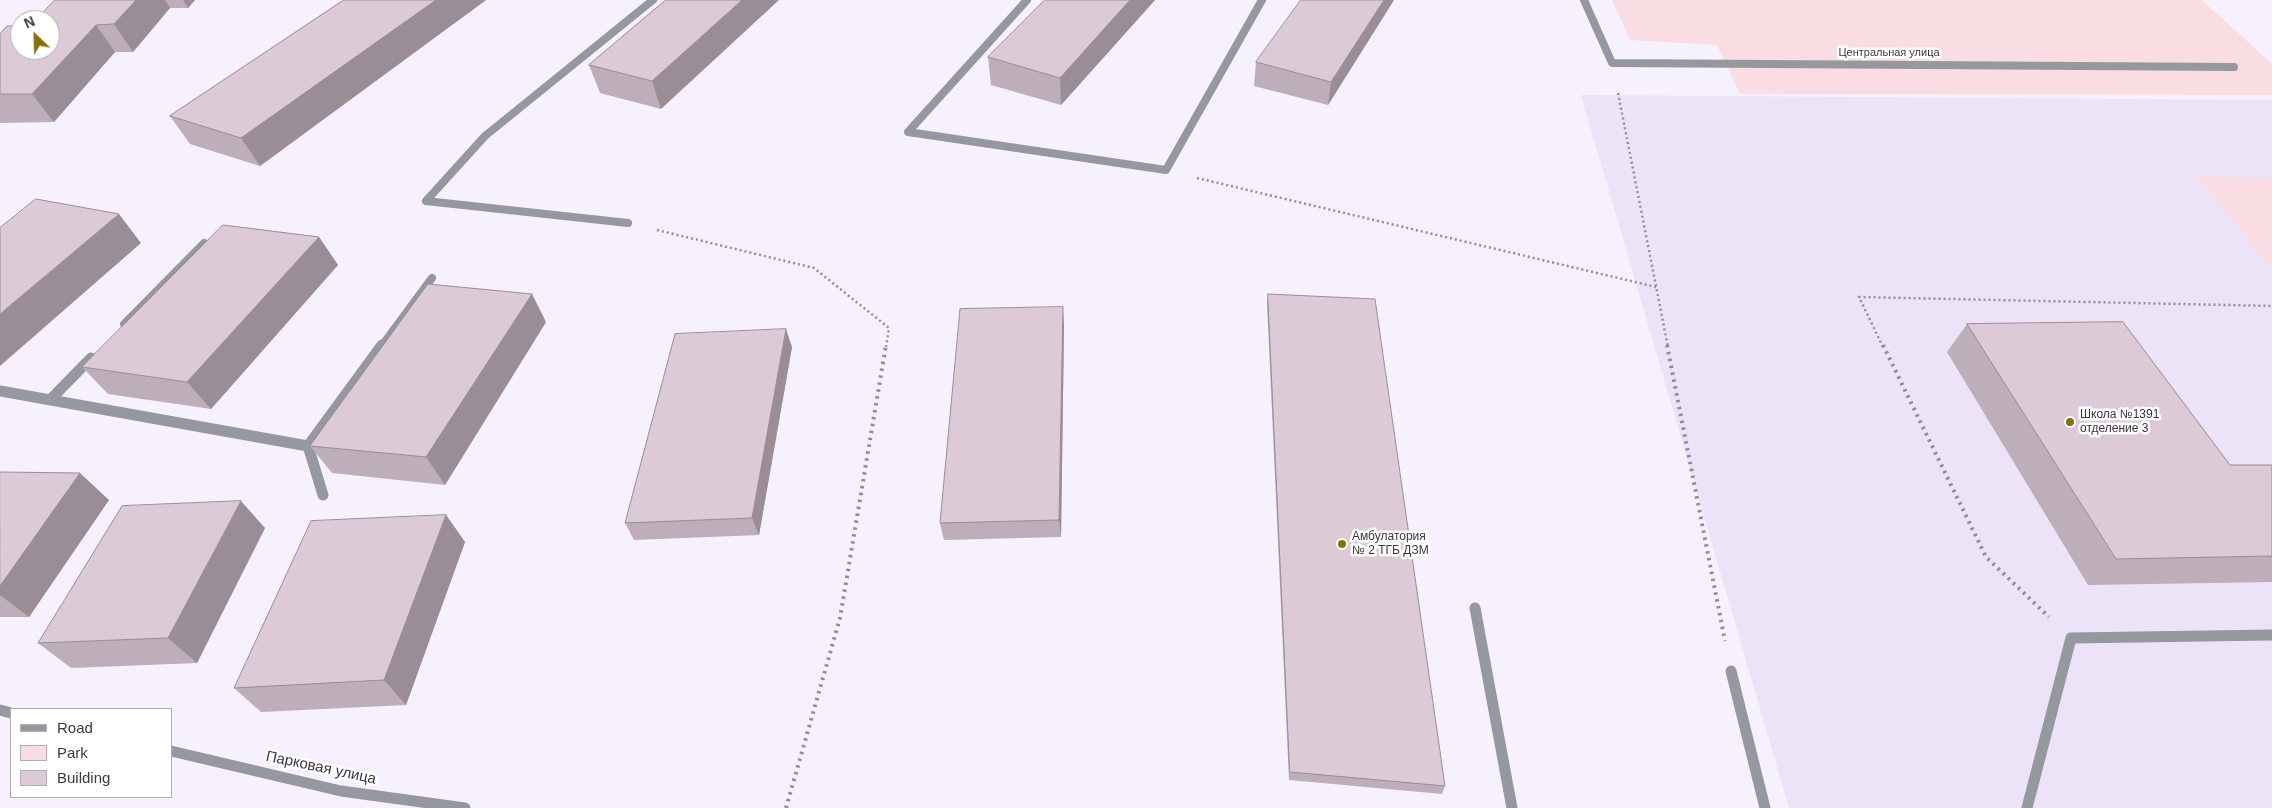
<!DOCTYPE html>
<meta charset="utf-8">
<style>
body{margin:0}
#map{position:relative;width:2272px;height:808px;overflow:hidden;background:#f6f0ff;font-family:Helvetica,sans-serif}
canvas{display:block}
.legend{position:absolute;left:10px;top:708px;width:162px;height:90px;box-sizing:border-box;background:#fff;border:1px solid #b0afb2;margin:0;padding:6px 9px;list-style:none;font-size:15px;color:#3a373e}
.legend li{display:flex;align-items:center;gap:10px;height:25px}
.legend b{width:25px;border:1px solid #b0afb2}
.north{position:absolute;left:10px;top:10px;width:50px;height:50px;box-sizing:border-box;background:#fff;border:1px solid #b0afb2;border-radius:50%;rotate:336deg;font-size:14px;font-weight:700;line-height:20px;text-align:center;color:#3a373e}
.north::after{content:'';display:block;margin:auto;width:18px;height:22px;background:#887011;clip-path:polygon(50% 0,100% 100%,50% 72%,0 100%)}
</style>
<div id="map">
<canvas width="2272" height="808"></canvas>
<ul class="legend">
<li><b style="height:6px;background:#9698a0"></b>Road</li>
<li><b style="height:14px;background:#fadde2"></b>Park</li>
<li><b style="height:14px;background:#dccad7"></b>Building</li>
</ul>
<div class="north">N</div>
</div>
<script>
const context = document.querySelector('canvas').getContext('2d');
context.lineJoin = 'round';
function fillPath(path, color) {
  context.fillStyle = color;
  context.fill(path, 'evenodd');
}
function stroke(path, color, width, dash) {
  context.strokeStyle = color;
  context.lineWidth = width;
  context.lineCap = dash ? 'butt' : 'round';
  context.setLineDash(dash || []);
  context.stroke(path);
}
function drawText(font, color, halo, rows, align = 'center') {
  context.font = font + ' Helvetica,sans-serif';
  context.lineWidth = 5;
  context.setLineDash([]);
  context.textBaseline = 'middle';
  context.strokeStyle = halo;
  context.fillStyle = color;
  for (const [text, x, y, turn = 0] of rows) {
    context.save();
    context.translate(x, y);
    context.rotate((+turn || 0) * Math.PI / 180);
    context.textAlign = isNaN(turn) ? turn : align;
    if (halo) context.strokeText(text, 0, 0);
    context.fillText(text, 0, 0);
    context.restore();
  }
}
fillPath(new Path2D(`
 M 1581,95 L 2272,100 L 2272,808 L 1789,808 Z`), '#ece3f8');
fillPath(new Path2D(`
 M 1612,0 L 2202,0 L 2272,64 L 2272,95 L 1740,94 L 1717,45 L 1630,40 Z
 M 2196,177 L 2272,178 L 2272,269 Z`), '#fadde2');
stroke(new Path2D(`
 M 1618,93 L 1668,347
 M 1197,178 L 1656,287
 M 657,230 L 814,268 L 889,328 L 886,347
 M 1883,347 L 1859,297 L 2272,306`), '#928e99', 2.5, [2, 3]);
stroke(new Path2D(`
 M 1667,345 L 1725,641
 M 1883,345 L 1986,557 L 2049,617
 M 786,808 L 840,618 L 886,345`), '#928e99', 4, [2.5, 4.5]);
stroke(new Path2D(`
 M 1027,0 L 908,132 L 1166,170 L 1262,0
 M 426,201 L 485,136 L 653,0
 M 426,201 L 628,223
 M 124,324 L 204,243
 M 381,347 L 432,278`), '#9698a0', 8);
stroke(new Path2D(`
 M 0,391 L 308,446 L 323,495
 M 50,400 L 91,358
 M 308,446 L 382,345
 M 1475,608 L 1512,808
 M 1731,671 L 1765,808
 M 2027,808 L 2071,638 L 2272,635`), '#9698a0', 11);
stroke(new Path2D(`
 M 1584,0 L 1612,63 L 2234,67`), '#9698a0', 8);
stroke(new Path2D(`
 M 0,710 L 11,713
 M 171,751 L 341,791 L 465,808`), '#9698a0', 11);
fillPath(new Path2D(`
 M 55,0 L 195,0 L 188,8 L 170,8 L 133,52 L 115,52 L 54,122 L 0,123 L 0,34 L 20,50 Z
 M 344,0 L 486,0 L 260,166 L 190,144 L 170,116 Z
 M 666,0 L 661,109 L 600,93 L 589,65 Z
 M 1045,0 L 1155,0 L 1061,105 L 991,85 L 988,57 Z
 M 1394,0 L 1328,105 L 1254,86 L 1256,62 Z
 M 319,237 L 338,265 L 211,409 L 108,394 L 82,367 Z
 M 1268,294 L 1445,786 L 1442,794 L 1289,780 L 1267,304 Z
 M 546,322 L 445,485 L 332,473 L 310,446 Z
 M 1967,324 L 2230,465 L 2272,465 L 2272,582 L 2088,585 L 1947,352 Z
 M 1064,325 L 1061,537 L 944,540 L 940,523 Z
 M 792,347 L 759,535 L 634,540 L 625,523 Z
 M 0,472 L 109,500 L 29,617 L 0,617 Z
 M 446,515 L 465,542 L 406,705 L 261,712 L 234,688 Z
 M 265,528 L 197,663 L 71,668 L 38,643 Z`), '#bdaeb9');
fillPath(new Path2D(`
 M 136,0 L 165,0 L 170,8 L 133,52 L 114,24 Z
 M 183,0 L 195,0 L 188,8 Z
 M 436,0 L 486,0 L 260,166 L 241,138 Z
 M 742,0 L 779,0 L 661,109 L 652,81 Z
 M 1130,0 L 1155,0 L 1061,105 L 1060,78 Z
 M 1384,0 L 1394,0 L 1328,105 L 1331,82 Z
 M 96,25 L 115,52 L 54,122 L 32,94 Z
 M 119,214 L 141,243 L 0,366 L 0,314 Z
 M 319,237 L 338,265 L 211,409 L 187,382 Z
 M 532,294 L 546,322 L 445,485 L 426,457 Z
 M 1063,307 L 1064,325 L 1061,537 L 1059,520 Z
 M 786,329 L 792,347 L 759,535 L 752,518 Z
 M 80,473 L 109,500 L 29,617 L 0,595 L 0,586 Z
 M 241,501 L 265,528 L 197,663 L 168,638 Z
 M 446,515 L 465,542 L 406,705 L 384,680 Z`), '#9a8d96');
const building = new Path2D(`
 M 55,0 L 136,0 L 114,24 L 96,25 L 32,94 L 0,94 L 0,34 L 7,26 L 20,26 L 20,50 L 50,50 L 50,20 L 36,20 Z
 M 344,0 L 436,0 L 241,138 L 170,116 Z
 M 666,0 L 742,0 L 652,81 L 589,65 Z
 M 1045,0 L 1130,0 L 1060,78 L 988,57 Z
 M 1301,0 L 1384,0 L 1331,82 L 1256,62 Z
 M 36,199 L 119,214 L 0,314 L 0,228 Z
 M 223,225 L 319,237 L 187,382 L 82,367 Z
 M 428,284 L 532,294 L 426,457 L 310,446 Z
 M 1268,294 L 1375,299 L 1445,786 L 1290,772 Z
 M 1063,307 L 1059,520 L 940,523 L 960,309 Z
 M 2123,322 L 2230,465 L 2272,465 L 2272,556 L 2116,559 L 1967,324 Z
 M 786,329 L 752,518 L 625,523 L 675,334 Z
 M 0,472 L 80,473 L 0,586 Z
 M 241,501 L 168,638 L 38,643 L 122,506 Z
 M 446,515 L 384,680 L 234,688 L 311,521 Z`);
fillPath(building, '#dccad7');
stroke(building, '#9a8d96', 1);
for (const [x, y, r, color] of [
 [2070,422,5,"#887011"],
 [1342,544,5,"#887011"]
]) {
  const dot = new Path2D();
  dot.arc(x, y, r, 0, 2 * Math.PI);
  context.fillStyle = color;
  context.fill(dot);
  stroke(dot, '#fff', 2);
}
drawText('11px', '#3a373e', '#fff', [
 ["Центральная улица",1889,53]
]);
drawText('12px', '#3a373e', '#fff', [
 ["Школа №1391",2080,415],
 ["отделение 3",2080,429],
 ["Амбулатория",1352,537],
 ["№ 2 ТГБ ДЗМ",1352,551]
], 'left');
drawText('15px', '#3a373e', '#fff', [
 ["Парковая улица",321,768,12]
]);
</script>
